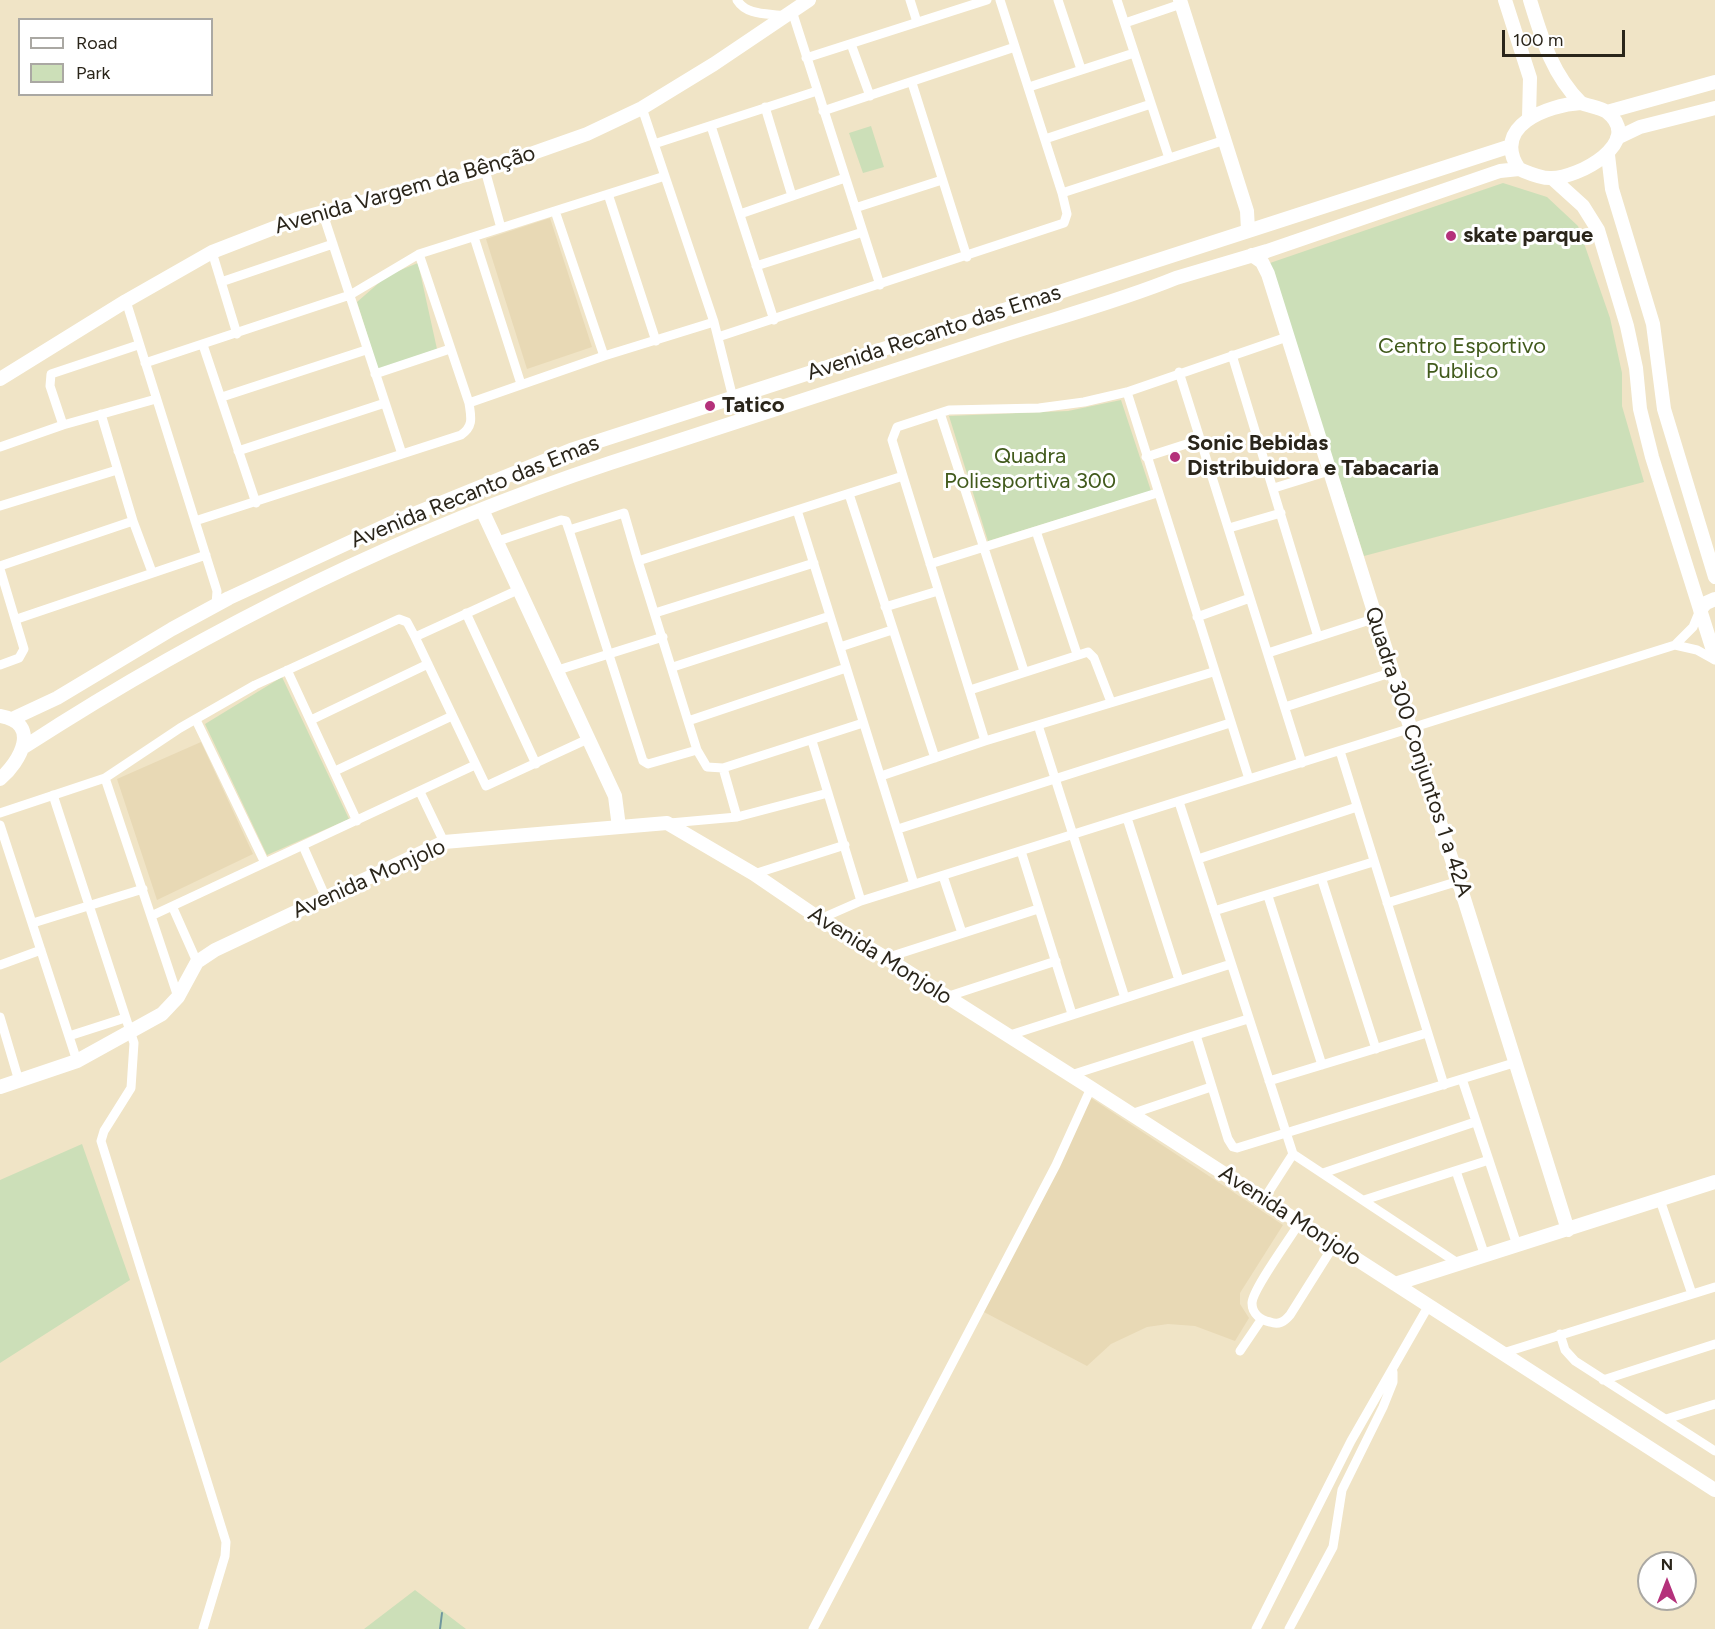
<!DOCTYPE html>
<meta charset="utf-8">
<style>
body{margin:0}
#map{position:relative;width:1715px;height:1629px;overflow:hidden;background:#f0e4c6;font-family:Figtree,sans-serif}
canvas{display:block}
.legend{position:absolute;left:18px;top:18px;width:195px;height:78px;box-sizing:border-box;background:#fff;border:2px solid #aaa8a3;margin:0;padding:8px 10px;list-style:none;font-size:18px;color:#2a251a}
.legend li{display:flex;align-items:center;gap:12px;height:30px}
.legend b{width:30px;border:2px solid #aaa8a3}
.north{position:absolute;left:1637px;top:1551px;width:60px;height:60px;box-sizing:border-box;background:#fff;border:2px solid #aaa8a3;border-radius:50%;rotate:0deg;font-size:16px;font-weight:700;line-height:24px;text-align:center;color:#2a251a}
.north::after{content:'';display:block;margin:auto;width:21px;height:27px;background:#b4317b;clip-path:polygon(50% 0,100% 100%,50% 72%,0 100%)}
.scale{position:absolute;left:1502px;top:30px;width:123px;height:27px;box-sizing:border-box;border:3px solid #2a251a;border-top:0;padding-left:8px;font-size:18px;line-height:21px;white-space:nowrap;color:#2a251a;-webkit-text-stroke:4px #fff;paint-order:stroke}
</style>
<div id="map">
<canvas width="1715" height="1629"></canvas>
<ul class="legend">
<li><b style="height:8px;background:#fff"></b>Road</li>
<li><b style="height:16px;background:#ccdfb8"></b>Park</li>
</ul>
<div class="north">N</div>
<div class="scale">100 m</div>
</div>
<script>
const context = document.querySelector('canvas').getContext('2d');
context.lineJoin = 'round';
function fillPath(path, color) {
  context.fillStyle = color;
  context.fill(path, 'evenodd');
}
function stroke(path, color, width, dash) {
  context.strokeStyle = color;
  context.lineWidth = width;
  context.lineCap = dash ? 'butt' : 'round';
  context.setLineDash(dash || []);
  context.stroke(path);
}
function drawText(font, color, halo, rows, align = 'center') {
  context.font = font + ' Figtree,sans-serif';
  context.lineWidth = 6;
  context.setLineDash([]);
  context.textBaseline = 'middle';
  context.strokeStyle = halo;
  context.fillStyle = color;
  for (const [text, x, y, turn = 0] of rows) {
    context.save();
    context.translate(x, y);
    context.rotate((+turn || 0) * Math.PI / 180);
    context.textAlign = isNaN(turn) ? turn : align;
    if (halo) context.strokeText(text, 0, 0);
    context.fillText(text, 0, 0);
    context.restore();
  }
}
fillPath(new Path2D(`
 M 550,218 L 592,347 L 527,369 L 486,239 Z
 M 201,742 L 253,854 L 157,900 L 117,779 Z
 M 1091,1098 L 1283,1225 L 1240,1293 L 1240,1304 L 1249,1318 L 1235,1341 L 1195,1326 L 1168,1324 L 1147,1327 L 1111,1344 L 1087,1366 L 982,1311 Z`), '#e8d9b5');
fillPath(new Path2D(`
 M 871,126 L 884,167 L 863,173 L 849,133 Z
 M 1503,183 L 1547,197 L 1578,226 L 1610,318 L 1622,373 L 1622,406 L 1644,482 L 1364,556 L 1270,263 Z
 M 418,263 L 437,349 L 378,369 L 357,302 L 388,275 Z
 M 1121,400 L 1151,491 L 988,541 L 949,416 L 1068,411 Z
 M 282,677 L 349,819 L 267,855 L 205,724 Z
 M 82,1144 L 130,1280 L 0,1363 L 0,1180 Z
 M 415,1590 L 466,1629 L 364,1629 Z`), '#ccdfb8');
stroke(new Path2D(`
 M 440,1629 L 442,1613`), '#6f969e', 2);
stroke(new Path2D(`
 M 737,0 C 747,16 768,13 785,16
 M 910,0 L 917,22
 M 1058,0 L 1081,69
 M 1117,0 L 1169,158
 M 792,11 L 880,285
 M 1125,23 L 1181,4
 M 851,44 L 870,96
 M 806,58 L 987,0
 M 912,83 L 967,257
 M 1029,87 L 1134,53
 M 765,107 L 792,196
 M 642,108 L 714,322 L 733,398
 M 823,111 L 1015,47
 M 711,126 L 774,320
 M 1045,139 L 1151,104
 M 654,144 L 817,91
 M 485,170 L 501,228
 M 1062,193 L 1225,140
 M 608,194 L 656,341
 M 855,208 L 942,180
 M 322,211 L 402,454
 M 555,211 L 604,356
 M 740,214 L 845,178
 M 474,237 L 521,384
 M 212,252 L 237,334
 M 756,266 L 863,232
 M 221,282 L 333,244
 M 126,301 L 217,591 L 216,605
 M 718,337 L 1064,223 L 1067,214 L 1062,193 L 1000,0
 M 203,345 L 256,503
 M 1232,355 L 1318,637
 M 145,363 L 350,295 L 419,254 L 665,176
 M 1179,372 L 1302,763
 M 375,374 L 450,349
 M 1127,392 L 1249,779
 M 222,397 L 366,350
 M 469,403 L 604,356 L 714,322
 M 940,413 L 1024,671
 M 101,414 L 133,521 L 152,572
 M 63,425 L 50,386 L 51,374 L 138,345
 M 0,447 L 63,425 L 156,399
 M 238,451 L 385,403
 M 1146,457 L 1199,440
 M 903,476 L 985,741
 M 1274,488 L 1329,471
 M 849,494 L 935,758
 M 0,506 L 117,470
 M 797,510 L 914,884
 M 195,521 L 461,435 C 474,426 471,417 469,403 L 419,254
 M 1229,528 L 1281,513
 M 569,530 L 643,761 L 648,764 L 697,750
 M 1036,531 L 1077,654
 M 498,541 L 561,520 L 566,521 L 569,530 L 624,513 L 638,561 L 903,476 L 892,440 L 897,427 L 949,410 L 1039,408 L 1084,402 L 1127,392 L 1287,337
 M 638,561 L 697,750 L 707,767 L 723,768 L 863,723
 M 930,564 L 1157,493
 M 0,566 L 133,521
 M 0,569 L 24,649 L 19,658 L 0,665
 M 885,607 L 938,591
 M 466,613 L 536,764
 M 655,613 L 814,563
 M 1197,617 L 1250,598
 M 17,619 L 206,555
 M 415,637 L 520,589
 M 1675,645 L 1693,627 L 1700,610
 M 840,647 L 892,630
 M 1268,653 L 1376,618
 M 673,667 L 830,616
 M 287,670 L 357,821
 M 558,670 L 663,637
 M 970,690 L 1088,652 L 1094,658 L 1111,702
 M 1285,707 L 1393,672
 M 196,720 L 265,863
 M 311,720 L 428,664
 M 688,721 L 846,668
 M 1038,725 L 1125,998
 M 812,741 L 861,901
 M 1340,751 L 1444,1085
 M 723,768 L 737,817
 M 335,771 L 452,716
 M 881,776 L 985,741 L 1213,672
 M 105,778 L 178,997
 M 420,792 L 444,842
 M 53,795 L 134,1043 L 131,1088 L 104,1131 L 101,1141 L 226,1542 L 225,1556 L 203,1629
 M 1179,802 L 1293,1154 L 1459,1264
 M 0,813 L 105,778 L 180,728 L 255,685 L 399,619 L 407,622 L 415,637 L 486,786 L 590,738
 M 1127,818 L 1179,980
 M 670,823 L 737,817 L 828,793
 M 0,825 L 77,1061
 M 898,829 L 1230,723
 M 303,846 L 326,898
 M 1021,851 L 1072,1014
 M 1198,859 L 1357,807
 M 754,874 L 845,845
 M 943,876 L 962,933
 M 1322,880 L 1376,1049
 M 1268,896 L 1322,1065
 M 1387,903 L 1459,881
 M 173,908 L 197,962
 M 1214,911 L 1373,862
 M 151,916 L 475,765
 M 820,919 L 861,901 L 1675,645 L 1697,650 L 1715,660
 M 33,923 L 143,889
 M 886,958 L 1038,909
 M 0,965 L 41,950
 M 946,997 L 1056,961
 M 0,1017 L 19,1081
 M 1248,1019 L 1196,1035 L 1228,1139 L 1233,1147 L 1237,1148 L 1517,1062
 M 69,1036 L 125,1018
 M 1007,1036 L 1231,964
 M 1071,1075 L 1196,1035
 M 1462,1079 L 1517,1245
 M 1269,1081 L 1427,1033
 M 1131,1114 L 1211,1087
 M 1456,1171 L 1485,1256
 M 1323,1173 L 1475,1122
 M 1264,1199 L 1293,1154
 M 1364,1200 L 1489,1160
 M 1660,1200 L 1692,1294
 M 1300,1222 C 1291,1237 1252,1290 1252,1303 C 1252,1314 1261,1320 1270,1322 C 1279,1325 1284,1322 1290,1315 L 1334,1245
 M 1560,1334 L 1565,1350 L 1575,1361 L 1715,1451
 M 1240,1351 L 1261,1320
 M 1503,1353 L 1715,1287
 M 1603,1380 L 1715,1344
 M 1666,1419 L 1715,1404
 M 813,1629 L 1056,1165 L 1091,1088
 M 1256,1629 L 1351,1441 L 1429,1305
 M 1289,1629 L 1333,1547 L 1342,1490 L 1383,1407 L 1393,1382 L 1393,1372`), '#fff', 9);
stroke(new Path2D(`
 M 1180,0 L 1247,211 L 1248,230
 M 1505,0 L 1530,78 L 1529,118
 M 1530,0 C 1542,39 1552,74 1581,103
 M 1581,103 C 1589,106 1601,108 1607,112 C 1645,142 1578,179 1550,178 C 1539,178 1529,173 1519,169 C 1490,126 1548,105 1581,103 Z
 M 1607,112 L 1715,82
 M 1617,138 L 1640,127 L 1715,108
 M 1608,155 L 1612,189 L 1653,324 L 1664,409 L 1715,577
 M 1552,178 L 1583,206 L 1598,230 L 1627,326 L 1636,368 L 1640,409 L 1652,457 L 1715,657
 M 1252,255 L 1262,262 L 1268,274 L 1568,1230
 M 0,379 L 126,301 L 212,252 L 297,219 L 485,170 L 587,134 L 642,108 L 714,64 L 809,0
 M 482,510 L 615,796 L 619,827
 M 1700,610 L 1706,603 L 1715,599
 M 0,716 C 42,723 20,762 0,779
 M 12,719 L 57,698 L 172,629 L 229,598 L 389,524 L 571,450 L 1511,146
 M 24,747 C 206,629 404,531 610,463 C 735,422 860,381 985,341 C 1048,320 1115,303 1176,278 L 1267,251 L 1500,171 L 1519,169
 M 0,1087 L 77,1061 L 162,1014 L 178,997 L 197,962 L 215,950 L 444,842 L 667,823 L 754,874 L 820,919 L 886,958 L 1091,1088 L 1715,1490
 M 1395,1284 L 1715,1182`), '#fff', 14);
for (const [x, y, r, color] of [
 [1451,236,6,"#b4317b"],
 [710,406,6,"#b4317b"],
 [1175,457,6,"#b4317b"]
]) {
  const dot = new Path2D();
  dot.arc(x, y, r, 0, 2 * Math.PI);
  context.fillStyle = color;
  context.fill(dot);
  stroke(dot, '#fff', 2);
}
drawText('22px', '#2a251a', '#fff', [
 ["Avenida Vargem da Bênção",405,190,-16],
 ["Avenida Recanto das Emas",934,333,-18],
 ["Avenida Recanto das Emas",475,492,-22],
 ["Quadra 300 Conjuntos 1 a 42A",1418,752,72],
 ["Avenida Monjolo",369,879,-24],
 ["Avenida Monjolo",880,956,32],
 ["Avenida Monjolo",1290,1216,33]
]);
drawText('bold 22px', '#2a251a', '#fff', [
 ["skate parque",1463,236],
 ["Tatico",722,406],
 ["Sonic Bebidas",1187,444],
 ["Distribuidora e Tabacaria",1187,469]
], 'left');
drawText('22px', '#415a1c', '#fff', [
 ["Centro Esportivo",1462,347],
 ["Publico",1462,372],
 ["Quadra",1030,457],
 ["Poliesportiva 300",1030,482]
]);
</script>
